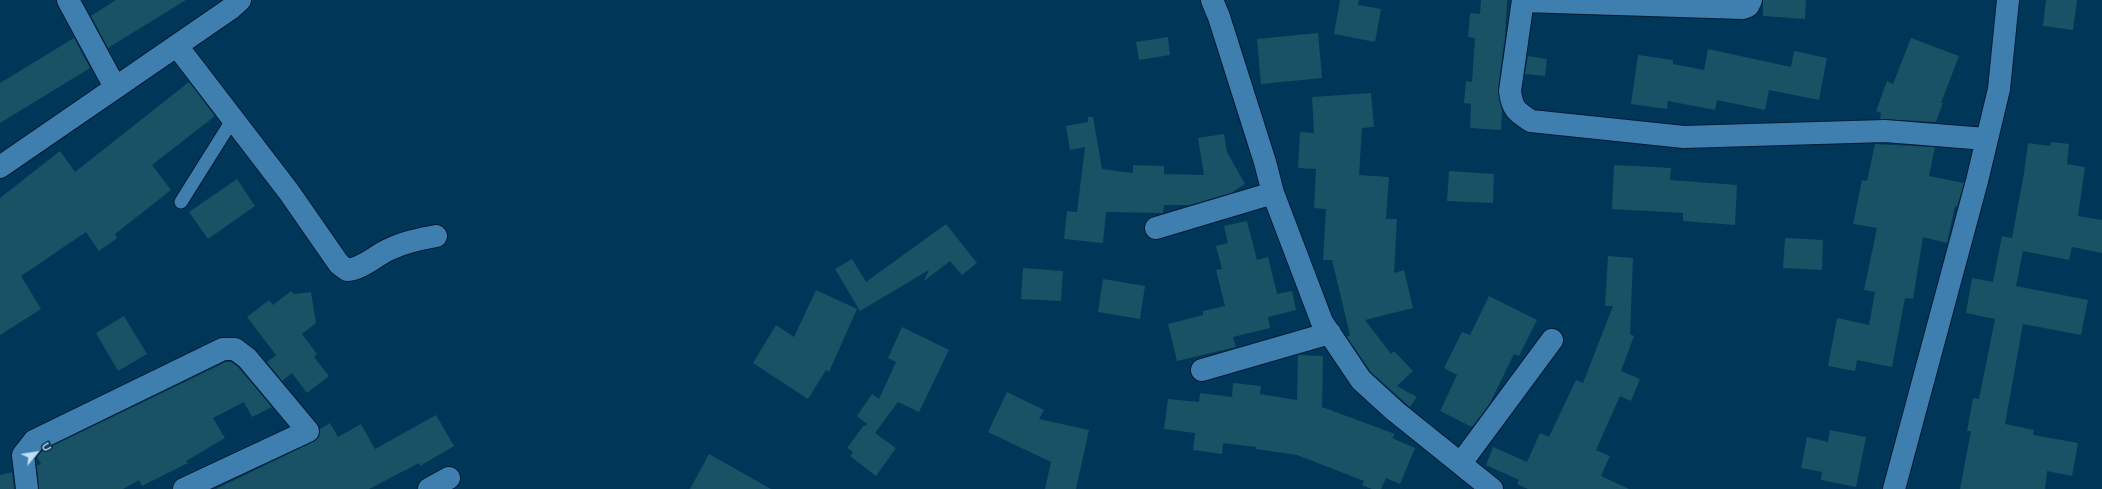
<!DOCTYPE html>
<style>
body{margin:0}
#map{position:relative;width:2102px;height:489px;overflow:hidden;background:#003658;font-family:Cabin,sans-serif}
canvas{display:block}
.north{position:absolute;left:16px;top:433px;width:40px;height:40px;-webkit-text-stroke:3px #082b44;paint-order:stroke;rotate:60deg;font-size:11px;font-weight:700;line-height:16px;text-align:center;color:#bedef9}
.north::after{content:'';display:block;margin:auto;width:14px;height:18px;background:#bedef9;clip-path:polygon(50% 0,100% 100%,50% 72%,0 100%)}
</style>
<div id="map">
<canvas width="2102" height="489"></canvas>
<div class="north">U</div>
</div>
<script>
const context = document.querySelector('canvas').getContext('2d');
context.lineJoin = 'round';
function fillPath(path, color) {
  context.fillStyle = color;
  context.fill(path, 'evenodd');
}
function stroke(path, color, width, dash) {
  context.strokeStyle = color;
  context.lineWidth = width;
  context.lineCap = dash ? 'butt' : 'round';
  context.setLineDash(dash || []);
  context.stroke(path);
}
fillPath(new Path2D(`
 M 116,0 L 186,0 L 108,48 L 91,16 Z
 M 1340,0 L 1359,0 L 1358,5 L 1381,9 L 1375,42 L 1334,34 Z
 M 1481,0 L 1507,0 L 1505,37 L 1498,89 L 1502,111 L 1501,130 L 1470,128 L 1471,104 L 1464,103 L 1466,81 L 1472,82 L 1475,38 L 1468,37 L 1470,13 L 1480,14 Z
 M 1763,0 L 1806,0 L 1805,19 L 1763,16 Z
 M 2046,0 L 2077,0 L 2073,30 L 2043,26 Z
 M 1318,33 L 1322,78 L 1261,84 L 1257,39 Z
 M 1168,37 L 1170,55 L 1139,60 L 1136,42 Z
 M 74,38 L 90,68 L 0,123 L 0,83 Z
 M 1911,38 L 1959,56 L 1941,103 L 1943,103 L 1936,122 L 1880,119 L 1881,113 L 1876,111 L 1887,81 L 1893,84 Z
 M 1708,49 L 1791,67 L 1794,51 L 1827,58 L 1819,100 L 1769,90 L 1765,110 L 1717,100 L 1715,110 L 1668,101 L 1667,109 L 1631,104 L 1638,55 L 1673,60 L 1673,64 L 1704,70 Z
 M 1528,56 L 1547,59 L 1545,76 L 1525,74 Z
 M 189,82 L 215,116 L 152,165 L 171,190 L 115,234 L 117,238 L 99,251 L 86,232 L 21,276 L 41,309 L 0,335 L 0,198 L 60,151 L 75,172 Z
 M 1371,93 L 1374,127 L 1362,128 L 1359,175 L 1389,177 L 1386,219 L 1397,219 L 1394,273 L 1404,270 L 1413,308 L 1365,320 L 1391,354 L 1394,351 L 1413,371 L 1397,386 L 1417,397 L 1410,407 L 1371,372 L 1347,337 L 1350,335 L 1332,260 L 1323,260 L 1326,209 L 1314,208 L 1316,169 L 1298,168 L 1300,132 L 1314,133 L 1312,97 Z
 M 1088,117 L 1093,117 L 1102,169 L 1133,173 L 1133,165 L 1164,166 L 1164,174 L 1204,175 L 1198,138 L 1224,134 L 1227,152 L 1245,184 L 1231,193 L 1190,205 L 1164,205 L 1163,213 L 1161,213 L 1106,212 L 1103,243 L 1064,239 L 1067,211 L 1077,212 L 1085,147 L 1070,150 L 1066,126 L 1088,122 Z
 M 2051,142 L 2069,144 L 2067,164 L 2085,167 L 2078,216 L 2102,220 L 2102,253 L 2072,247 L 2069,260 L 2023,251 L 2016,286 L 2088,300 L 2081,335 L 2023,324 L 2005,424 L 2034,430 L 2033,435 L 2078,443 L 2072,476 L 2047,471 L 2045,489 L 1960,489 L 1971,431 L 1967,431 L 1973,398 L 1979,399 L 1995,319 L 1966,313 L 1972,278 L 1993,282 L 2002,236 L 2012,238 L 2024,173 L 2028,143 L 2050,146 Z
 M 1875,144 L 1935,147 L 1929,176 L 1964,183 L 1957,207 L 1955,206 L 1947,243 L 1923,237 L 1913,299 L 1905,298 L 1892,367 L 1857,360 L 1855,371 L 1828,366 L 1837,318 L 1869,325 L 1875,292 L 1864,290 L 1877,228 L 1853,224 L 1862,180 L 1867,181 Z
 M 1614,165 L 1671,168 L 1670,180 L 1737,185 L 1735,225 L 1683,221 L 1683,213 L 1612,209 Z
 M 1449,171 L 1494,174 L 1493,203 L 1447,201 Z
 M 237,179 L 255,206 L 208,239 L 189,212 Z
 M 1247,221 L 1257,260 L 1268,257 L 1277,294 L 1292,291 L 1296,310 L 1268,317 L 1270,328 L 1233,337 L 1236,347 L 1177,361 L 1168,324 L 1203,315 L 1203,311 L 1225,306 L 1216,270 L 1222,269 L 1216,246 L 1228,243 L 1224,226 Z
 M 946,224 L 977,263 L 962,275 L 950,261 L 924,281 L 929,270 L 860,311 L 835,269 L 852,259 L 866,282 Z
 M 1785,238 L 1823,240 L 1822,270 L 1783,268 Z
 M 1608,256 L 1633,258 L 1630,334 L 1634,336 L 1621,371 L 1640,379 L 1631,401 L 1620,396 L 1596,450 L 1610,456 L 1601,476 L 1629,489 L 1528,489 L 1517,484 L 1519,480 L 1486,465 L 1493,447 L 1527,462 L 1540,433 L 1549,437 L 1576,380 L 1583,383 L 1613,306 L 1605,306 Z
 M 1023,268 L 1063,271 L 1061,301 L 1021,299 Z
 M 1103,279 L 1145,286 L 1140,319 L 1098,312 Z
 M 816,290 L 857,309 L 829,372 L 826,370 L 808,399 L 753,363 L 776,325 L 794,337 Z
 M 291,291 L 294,294 L 311,292 L 316,323 L 302,334 L 317,354 L 314,357 L 329,376 L 307,393 L 292,373 L 282,381 L 267,362 L 276,355 L 247,317 L 269,300 L 273,305 Z
 M 1489,296 L 1537,320 L 1519,356 L 1514,354 L 1489,405 L 1472,427 L 1440,411 L 1457,375 L 1444,368 L 1462,332 L 1470,335 Z
 M 124,316 L 147,354 L 118,371 L 96,333 Z
 M 902,327 L 949,350 L 919,412 L 898,402 L 875,433 L 896,448 L 876,476 L 850,456 L 853,452 L 847,448 L 864,425 L 866,426 L 867,424 L 857,416 L 872,394 L 879,399 L 896,362 L 888,358 Z
 M 1298,355 L 1323,356 L 1322,407 L 1395,434 L 1392,438 L 1415,448 L 1400,484 L 1386,478 L 1381,489 L 1372,489 L 1362,485 L 1364,481 L 1297,455 L 1256,449 L 1256,447 L 1223,443 L 1222,454 L 1193,450 L 1195,433 L 1164,429 L 1168,399 L 1199,402 L 1200,393 L 1232,397 L 1233,383 L 1261,386 L 1260,394 L 1297,400 Z
 M 226,362 L 231,362 L 238,367 L 272,407 L 252,417 L 244,402 L 213,418 L 225,438 L 186,461 L 188,463 L 142,486 L 139,480 L 123,489 L 39,489 L 37,465 L 41,464 L 37,457 L 42,451 Z
 M 1007,392 L 1044,410 L 1039,419 L 1089,430 L 1076,489 L 1045,489 L 1051,462 L 988,432 Z
 M 436,415 L 454,446 L 420,466 L 419,463 L 369,489 L 216,489 L 313,442 L 319,437 L 320,429 L 330,423 L 338,437 L 361,424 L 375,449 Z
 M 1830,430 L 1866,437 L 1856,487 L 1821,480 L 1822,472 L 1801,468 L 1807,437 L 1828,442 Z
 M 709,454 L 771,489 L 690,489 Z
 M 12,472 L 14,489 L 0,489 L 0,475 Z`), '#195265');
const service = new Path2D(`
 M 181,202 L 233,119`);
const minor = new Path2D(`
 M 68,0 L 115,87
 M 1212,0 L 1219,17 L 1265,162 L 1273,193 L 1322,322 L 1361,380 L 1395,411 L 1492,489
 M 1523,0 L 1510,91 C 1512,109 1517,112 1531,121 L 1684,137 L 1885,131 L 1986,139
 M 1523,1 L 1743,8 L 1748,6 L 1751,0
 M 177,46 L 289,192 L 339,264 L 347,270 C 362,269 375,256 388,250 C 404,242 420,239 436,236
 M 0,167 L 230,9 L 240,0
 M 1156,228 L 1273,193
 M 1202,370 L 1330,333
 M 1461,463 L 1552,340
 M 27,489 L 23,455 L 34,441 L 223,349 L 235,349 L 247,358 L 308,431 L 184,489
 M 429,489 L 449,478
 M 1894,489 L 1977,181 L 1999,89 L 2008,0`);
stroke(service, '#001c34', 15);
stroke(minor, '#001c34', 24);
stroke(service, '#3f7faf', 13);
stroke(minor, '#3f7faf', 22);
</script>
